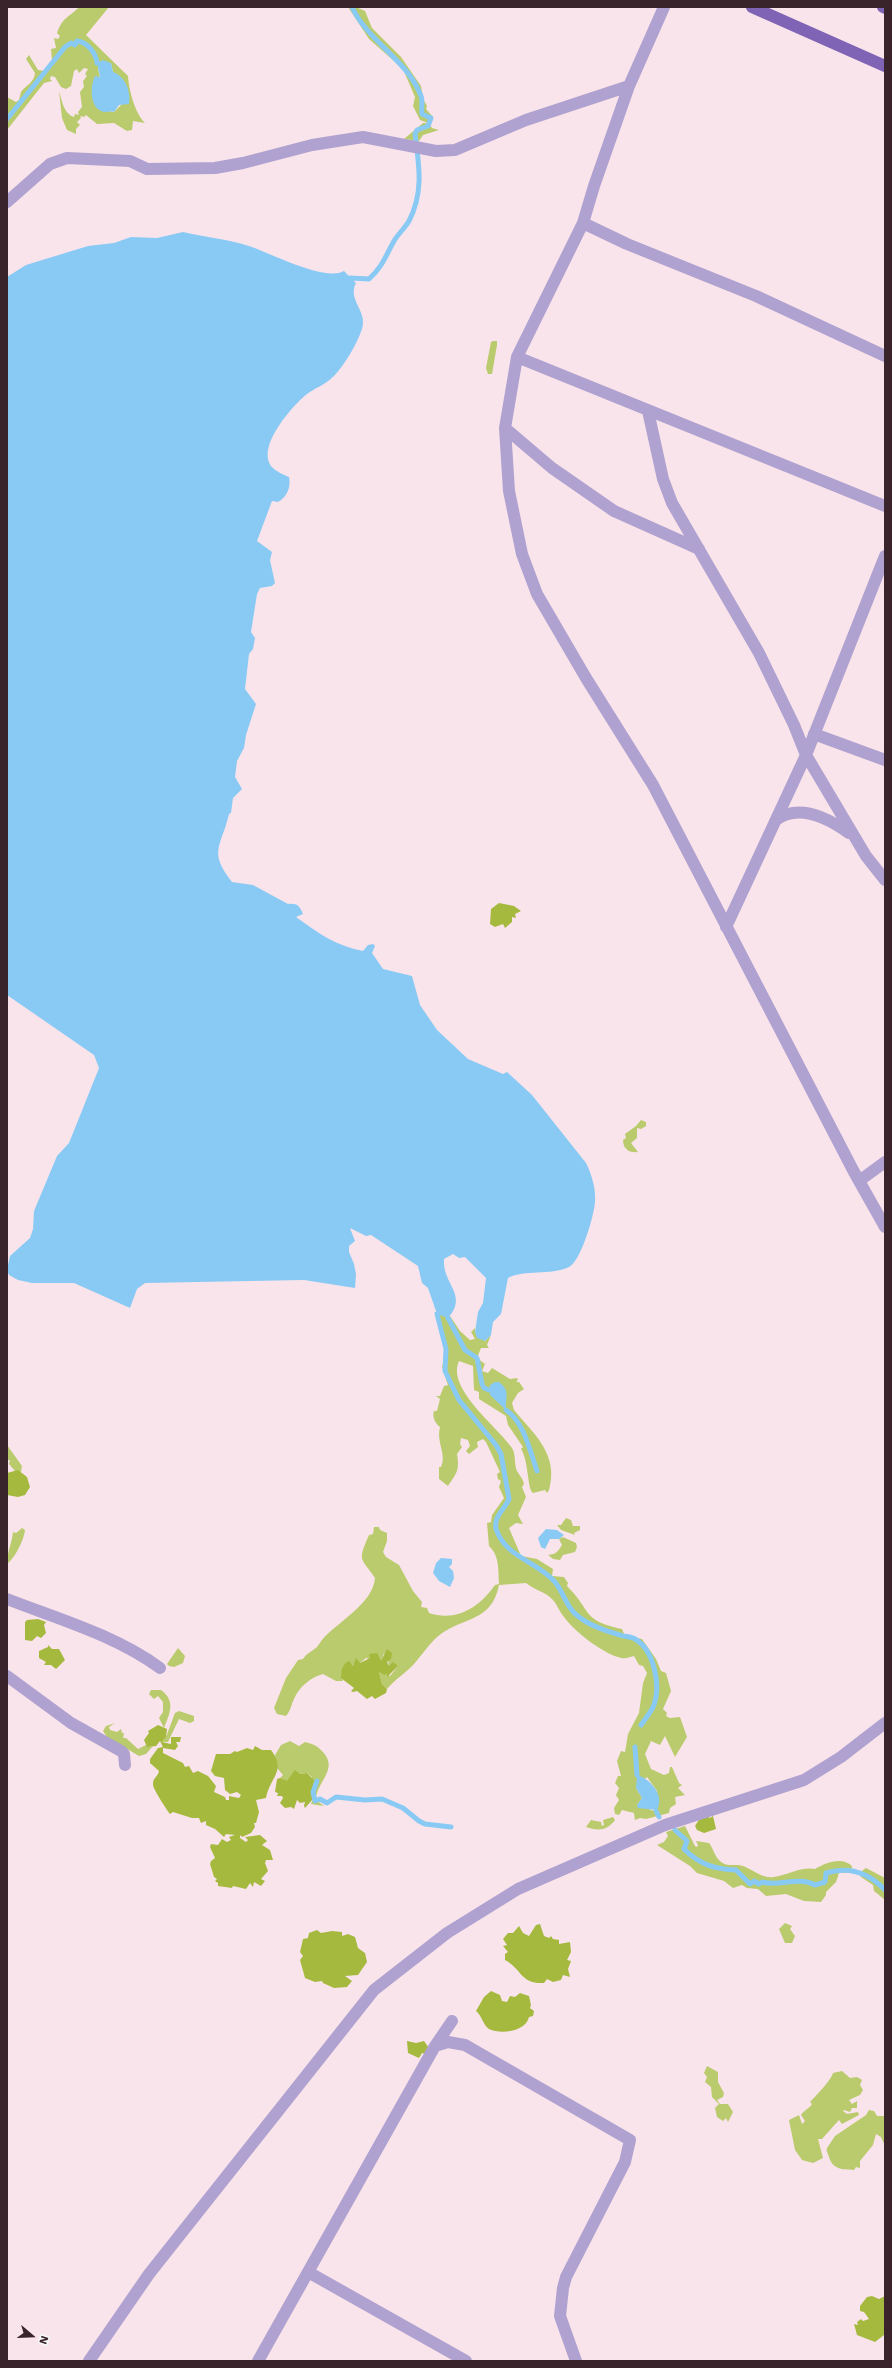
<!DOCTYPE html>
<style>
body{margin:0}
#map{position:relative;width:892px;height:2368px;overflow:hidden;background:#fae4eb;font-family:"Work Sans",sans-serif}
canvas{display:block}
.frame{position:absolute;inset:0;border:8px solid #38242a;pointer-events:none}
.north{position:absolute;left:12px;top:2316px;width:40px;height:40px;-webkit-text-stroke:3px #f8f8f8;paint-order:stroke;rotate:109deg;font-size:11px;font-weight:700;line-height:16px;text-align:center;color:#38242a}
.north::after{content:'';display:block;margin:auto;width:14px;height:18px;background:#38242a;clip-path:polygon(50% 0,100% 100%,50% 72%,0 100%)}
</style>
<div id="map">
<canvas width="892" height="2368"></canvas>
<div class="frame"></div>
<div class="north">N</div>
</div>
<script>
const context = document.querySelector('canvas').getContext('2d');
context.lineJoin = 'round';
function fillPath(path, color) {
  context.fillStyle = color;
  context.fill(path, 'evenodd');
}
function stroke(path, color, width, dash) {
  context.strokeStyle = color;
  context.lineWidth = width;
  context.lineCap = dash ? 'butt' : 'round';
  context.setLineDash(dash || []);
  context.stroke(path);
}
fillPath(new Path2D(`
 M 79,7 L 109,7 L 86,35 L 128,76 C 129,91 135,113 145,123 L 133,121 L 132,130 L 127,131 L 114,123 L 97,124 L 86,115 L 84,117 L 80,116 L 81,118 L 77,122 L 80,125 L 76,129 L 76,134 L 67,130 L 62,118 L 59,91 C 62,101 64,114 74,117 L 75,114 L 79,115 L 78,112 L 82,107 L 80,92 L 84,87 L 83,81 L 87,76 L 85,74 L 88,69 L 84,68 L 79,73 L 77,69 L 74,71 L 71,86 L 66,89 L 61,87 L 55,77 L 51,76 L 50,79 L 52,81 L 44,83 L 7,130 L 7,97 L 16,102 L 19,100 L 21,92 C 26,85 34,83 35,73 L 26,59 L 29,55 L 38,70 L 45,71 L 52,60 L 51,49 L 56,48 L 54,38 L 58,39 L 60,36 L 57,33 C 63,16 69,18 79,7 ZM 111,63 L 113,72 C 123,78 129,86 128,98 L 114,112 L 108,111 L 95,77 L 100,78 L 98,69 Z
 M 348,7 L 356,7 L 365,11 L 372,28 L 401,57 L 421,86 L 423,99 L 427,106 L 426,109 L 433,117 L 429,123 L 432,128 L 439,130 L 423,135 L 419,141 L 404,139 L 423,123 L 428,123 L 420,120 L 413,106 L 415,97 L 403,69 L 369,39 Z
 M 493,341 L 497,341 L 497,345 L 492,374 L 488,374 L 486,368 L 491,342 Z
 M 641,1120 L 646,1122 L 646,1126 L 641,1129 L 637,1128 L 637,1138 L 631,1143 L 638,1152 C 629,1153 623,1149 623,1140 L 626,1138 L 625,1134 L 636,1126 Z
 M 437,1314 L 450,1316 L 460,1331 L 470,1340 L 475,1339 L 471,1332 L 475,1328 L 475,1332 L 485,1341 L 491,1335 L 487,1345 L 489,1348 L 481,1348 L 477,1358 L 485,1364 L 482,1371 L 488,1373 L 492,1368 L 510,1379 L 517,1378 L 518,1380 L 516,1382 L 519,1382 L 524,1389 L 518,1393 L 512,1403 L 514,1410 C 535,1435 559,1455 549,1490 L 547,1493 L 545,1490 L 533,1493 C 527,1489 529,1461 521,1449 L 523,1447 L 508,1425 L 506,1416 L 479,1399 L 479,1392 L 474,1390 L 473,1366 L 459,1361 C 446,1389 499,1428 512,1448 C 516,1454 514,1465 517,1471 C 520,1476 523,1479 524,1484 L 522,1487 L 526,1497 L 518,1515 L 523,1524 L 516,1523 L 509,1528 L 521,1556 L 537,1559 L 553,1569 L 552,1576 L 564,1577 L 568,1583 L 567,1586 C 593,1612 581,1620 622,1629 L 625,1636 L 642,1639 L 656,1659 L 661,1671 L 666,1673 L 671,1691 L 663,1709 L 667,1713 L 666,1716 L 670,1718 L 680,1717 L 687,1737 L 675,1757 L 665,1736 L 660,1745 L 651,1741 L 645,1754 L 651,1769 L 664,1775 L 669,1773 L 670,1767 L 672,1767 L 679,1783 L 682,1785 L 678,1788 L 685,1795 L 675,1797 L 676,1804 L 670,1808 L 669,1813 L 646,1819 L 640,1818 L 635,1820 L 634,1813 L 622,1810 L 619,1815 L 615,1814 L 614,1808 L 619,1800 L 616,1795 L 619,1788 L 615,1783 L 618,1776 L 621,1776 L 617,1761 L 621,1751 L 625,1752 L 628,1734 L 639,1713 L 643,1683 L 647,1673 L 643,1666 L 639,1665 L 634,1656 C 628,1657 625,1660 618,1657 C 601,1652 574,1631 564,1617 C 559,1611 557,1604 552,1599 C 544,1591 534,1590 526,1583 L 499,1585 C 491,1625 460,1615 434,1640 C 427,1647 421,1656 414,1664 C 406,1673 395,1679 387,1689 L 382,1684 L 379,1672 L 387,1673 L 390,1676 L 398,1666 L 389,1667 L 388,1659 L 384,1653 L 381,1662 L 366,1658 L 360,1663 L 354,1663 L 353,1666 L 345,1664 L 341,1675 L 343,1681 L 336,1681 L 323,1674 C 311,1677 299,1687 294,1699 C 291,1705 291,1710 286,1716 L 277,1714 L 274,1708 L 286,1678 L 298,1660 L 303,1659 C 307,1653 311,1652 317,1647 C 319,1645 320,1642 322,1640 C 337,1622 373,1604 375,1578 C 361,1557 357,1562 369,1535 L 373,1534 L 374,1527 L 379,1527 L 380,1530 L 387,1533 L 387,1541 L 383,1552 L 386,1557 L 399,1565 L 413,1591 L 422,1602 L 421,1607 L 427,1608 L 429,1613 C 456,1622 479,1608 495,1585 L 499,1584 C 498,1571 500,1556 489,1546 L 487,1523 L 491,1522 L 492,1515 L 504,1498 L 499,1487 L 501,1481 L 498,1479 L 497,1474 L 500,1472 L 486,1442 L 483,1439 L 477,1442 L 478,1447 L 469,1454 L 466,1451 L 470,1446 L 468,1440 L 461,1438 L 460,1444 L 462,1447 L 457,1454 C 460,1471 456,1474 448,1486 L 439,1479 L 439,1467 L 441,1467 C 447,1454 436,1443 440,1427 C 435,1423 432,1417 434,1411 L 437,1411 L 440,1399 L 436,1396 L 440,1396 L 444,1386 L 448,1385 L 442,1367 L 445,1357 L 445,1343 ZM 647,1777 L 657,1791 L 657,1810 L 654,1811 L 637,1805 L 642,1798 L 636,1788 Z
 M 7,1445 L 22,1466 L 21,1472 L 15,1471 L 9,1464 L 10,1460 L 7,1460 Z
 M 566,1518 L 571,1520 L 573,1526 L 580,1526 L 580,1530 L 574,1533 L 575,1535 L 561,1530 L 557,1525 L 561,1525 Z
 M 22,1528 L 25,1530 C 24,1540 15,1558 7,1564 C 7,1552 12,1543 13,1532 L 16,1533 Z
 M 563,1537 L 576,1543 L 577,1547 L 575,1552 L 563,1555 L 560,1560 L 553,1559 L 548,1555 C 557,1554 557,1552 562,1545 L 559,1539 Z
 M 178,1648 L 185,1656 L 183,1663 L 174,1667 L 169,1666 L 167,1664 Z
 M 151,1690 L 161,1690 C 176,1701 170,1713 164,1728 L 159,1718 L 163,1712 L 163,1702 L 158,1696 L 154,1699 L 149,1694 Z
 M 179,1711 L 194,1716 L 194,1721 L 190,1723 L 179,1719 L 168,1742 L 162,1742 L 166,1737 L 175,1713 Z
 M 115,1723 L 109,1727 L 110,1730 L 117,1732 L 121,1729 L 122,1733 L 124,1733 L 123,1738 L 126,1738 L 138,1749 L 146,1745 L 150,1747 L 153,1746 L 146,1754 L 139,1756 L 107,1737 L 103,1731 L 106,1726 Z
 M 290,1741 L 299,1746 L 305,1742 C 313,1744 316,1745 322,1751 C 340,1769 316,1782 316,1800 L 324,1806 L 311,1804 L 313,1799 L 311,1795 L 312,1777 L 307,1773 L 292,1775 L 287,1782 L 280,1778 L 283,1775 L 277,1768 L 275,1755 L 281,1745 Z
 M 613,1817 L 615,1820 C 607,1831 598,1831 586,1827 L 591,1820 L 601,1822 L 602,1826 L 604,1825 L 603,1820 Z
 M 685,1826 L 695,1846 L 697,1847 L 698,1845 L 696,1841 L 709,1843 C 713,1848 715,1857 720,1861 C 727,1868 734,1863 743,1866 C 752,1869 763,1879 774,1877 C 786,1875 803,1866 815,1869 C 825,1863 842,1856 852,1866 L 851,1873 L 839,1873 L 836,1882 L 826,1892 L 826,1895 L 821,1902 L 804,1901 L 786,1894 L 766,1896 L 758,1889 L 747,1888 L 742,1885 L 733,1888 L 724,1881 L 697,1873 L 690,1866 L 657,1845 L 664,1842 L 668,1836 L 666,1832 Z
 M 866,1868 L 885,1878 L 885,1900 L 874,1891 L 873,1885 L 861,1877 L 859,1873 Z
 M 785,1923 L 792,1926 L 790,1929 L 795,1936 L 792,1943 L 785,1943 L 779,1929 Z
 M 707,2066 L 718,2072 L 718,2082 L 724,2093 L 723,2097 L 717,2100 L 720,2104 L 728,2104 L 733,2112 L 728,2122 L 726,2118 L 723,2121 L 717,2117 L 715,2108 L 719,2104 L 712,2097 L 711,2087 L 705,2082 L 707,2077 L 704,2073 Z
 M 842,2071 L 850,2078 L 857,2077 L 862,2080 L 860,2085 L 863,2090 L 860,2095 L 849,2100 L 852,2104 L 857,2101 L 857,2108 L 852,2108 L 850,2112 L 844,2110 L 843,2111 L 847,2114 L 858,2112 L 859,2115 L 842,2124 L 839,2120 L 822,2139 L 818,2139 L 823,2158 L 813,2163 L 802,2160 L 795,2150 L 789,2120 L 799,2115 L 802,2124 L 805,2121 L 801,2115 C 804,2110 809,2109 812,2104 L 810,2102 C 815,2097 832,2079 833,2073 Z
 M 869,2110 L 874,2111 L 877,2116 L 885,2116 L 885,2146 L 881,2137 L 876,2134 L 873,2145 L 860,2161 L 860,2168 L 856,2167 L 854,2170 C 842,2169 833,2170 829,2157 C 828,2153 826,2152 827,2148 L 835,2136 L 866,2115 Z`), '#b9cb6c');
fillPath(new Path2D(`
 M 499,903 L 514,906 L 521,911 L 515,914 L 516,918 L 512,917 L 512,922 L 505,928 L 503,924 L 495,927 L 490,924 L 491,909 Z
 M 18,1470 L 27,1477 L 30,1487 L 25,1495 L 18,1497 L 7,1495 L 7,1473 Z
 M 38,1619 L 46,1622 L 44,1625 L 46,1633 L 41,1638 L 37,1636 L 32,1641 L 25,1640 L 25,1622 L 27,1620 Z
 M 48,1645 L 52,1649 L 59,1649 L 65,1660 L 56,1669 L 51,1665 L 44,1665 L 46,1662 L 39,1658 L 39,1651 L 48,1647 Z
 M 387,1649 L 392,1653 L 391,1659 L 387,1662 L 389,1666 L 393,1662 L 398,1666 L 387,1677 L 387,1673 L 385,1675 L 379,1672 L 382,1684 L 387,1689 L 386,1693 L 375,1699 L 372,1696 L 367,1699 L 357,1691 L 353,1692 L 351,1691 L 354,1688 L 341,1678 C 341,1672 342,1664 349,1661 L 353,1666 L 356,1658 L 360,1663 L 370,1658 L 369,1654 L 377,1653 L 381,1661 Z
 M 158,1725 L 167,1729 L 166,1737 L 162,1742 L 171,1744 L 171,1737 L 181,1737 L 180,1742 L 176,1742 L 178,1746 L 175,1750 L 163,1748 L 163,1753 L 183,1763 L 185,1767 L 189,1766 L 193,1773 L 198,1771 L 208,1776 L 216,1786 L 214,1792 L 225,1797 L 226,1800 L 229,1800 L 229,1796 L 239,1798 L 241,1795 L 237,1792 L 230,1794 L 225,1790 L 224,1778 L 215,1776 L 211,1771 L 216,1754 L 230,1754 L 235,1751 L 237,1752 L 247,1748 L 253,1750 L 255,1746 L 262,1750 L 271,1750 C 287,1771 270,1777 266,1798 L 256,1800 L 259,1812 L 256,1823 L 254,1823 L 255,1827 L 251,1833 L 242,1837 L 240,1835 L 240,1838 L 246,1842 L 248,1840 L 245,1837 L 260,1835 L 267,1841 L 262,1845 L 270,1850 L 273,1860 L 266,1860 L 265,1863 L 268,1871 L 261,1879 L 265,1881 L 261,1886 L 254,1882 L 253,1887 L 250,1883 L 246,1889 L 233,1886 L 232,1888 L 218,1886 L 218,1883 L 215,1881 L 217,1879 L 214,1877 L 210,1864 L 211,1861 L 215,1858 L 210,1847 L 211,1844 L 218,1845 L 222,1839 L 227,1842 L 231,1840 L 229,1837 L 235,1835 L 226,1834 L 224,1837 L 215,1829 L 206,1825 L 206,1821 L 201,1823 L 199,1818 L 192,1818 L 173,1812 L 170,1814 C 169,1813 152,1788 153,1784 C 153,1777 158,1777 159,1771 L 150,1763 L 150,1759 L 158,1748 L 163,1747 L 160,1741 L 156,1746 L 147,1747 L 144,1740 L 149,1733 L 148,1731 Z
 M 295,1770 L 300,1774 L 307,1773 L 314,1780 L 311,1795 L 313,1799 L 305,1808 L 304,1806 L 305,1802 L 300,1803 L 297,1800 L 294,1809 L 291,1807 L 285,1808 L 280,1803 L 283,1798 L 282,1796 L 277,1796 L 278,1793 L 275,1792 L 277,1779 L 280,1778 L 287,1781 Z
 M 707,1816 L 710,1818 L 713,1816 L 716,1829 L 704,1833 L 697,1830 L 695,1826 L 700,1818 Z
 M 540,1924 L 544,1936 L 549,1938 L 551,1936 L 553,1939 L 559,1940 L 559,1944 L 570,1942 L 571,1952 L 567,1960 L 571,1961 L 568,1969 L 570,1977 L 563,1975 L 561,1980 L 553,1982 L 547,1979 L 544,1983 C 520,1984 523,1970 505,1960 L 505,1954 L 508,1952 L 503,1946 L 507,1945 L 503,1939 L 508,1933 L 513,1933 L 519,1926 L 523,1933 L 529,1936 L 536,1925 Z
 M 317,1930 L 321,1933 L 332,1931 L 342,1932 L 342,1936 L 348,1934 L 355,1937 L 358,1948 L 365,1953 L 367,1962 L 358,1975 L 345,1976 L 352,1981 L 347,1987 L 334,1988 L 323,1983 L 322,1981 L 315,1982 L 305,1978 L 300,1960 L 303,1956 L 300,1952 L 303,1939 L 308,1938 L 309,1933 Z
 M 491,1991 L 500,1995 L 502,2001 L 507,2002 L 510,1996 L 515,1997 L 520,1993 L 529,1996 L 531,2005 L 530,2008 L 534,2011 L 533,2016 L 529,2017 C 526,2031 502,2035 489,2029 C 483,2025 482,2016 476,2011 L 484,1997 Z
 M 407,2041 L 416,2043 L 424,2041 L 429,2048 L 426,2054 L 422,2053 L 419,2058 L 408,2053 Z
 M 872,2296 L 879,2299 L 885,2296 L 884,2335 L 875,2342 L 857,2335 L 854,2324 L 858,2325 L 857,2322 L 861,2319 L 863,2321 L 869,2319 L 864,2312 L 860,2311 L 860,2306 L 867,2297 Z`), '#a5b93e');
fillPath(new Path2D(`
 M 103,60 L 111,63 L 113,72 C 126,77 131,92 129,104 L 119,105 L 114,112 C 111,111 107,112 105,112 C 89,110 90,86 95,76 L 100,77 L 97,63 Z
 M 183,232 C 204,237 227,239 249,246 C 270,253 325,282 344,271 L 356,283 C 347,300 368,311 362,329 C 357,344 345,364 334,376 C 324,386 316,387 307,394 C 292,406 254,449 273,468 C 277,472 284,475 289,477 C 291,488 287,497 278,502 L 272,501 L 257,541 L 272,552 L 270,560 L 275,583 L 272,586 L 260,588 L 257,594 L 251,632 L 255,638 L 253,649 L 249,654 L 245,689 L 256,704 L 246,735 L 244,748 L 237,761 L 235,777 L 242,789 L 233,798 L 231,813 L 229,814 C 221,848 208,851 232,882 L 253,885 L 288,904 C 297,903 300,906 303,914 L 296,917 C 318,933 336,946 363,951 L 368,945 L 373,944 L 375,946 L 372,953 L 383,969 L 412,976 L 420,1005 L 437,1030 L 468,1059 L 503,1074 L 507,1072 L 532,1095 L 586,1163 C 592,1175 596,1189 595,1202 C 594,1216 581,1261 569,1267 C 550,1276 525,1269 508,1278 L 501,1314 L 493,1322 L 491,1335 L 485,1341 L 477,1338 L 475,1332 L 478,1312 L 483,1303 L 486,1278 L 465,1257 L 459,1258 L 453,1254 L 444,1259 C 442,1284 469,1295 448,1318 L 437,1314 L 428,1288 L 422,1283 L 418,1266 L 371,1235 L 366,1236 L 350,1228 L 355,1241 L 349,1246 L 349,1252 L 354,1264 L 356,1274 L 355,1288 L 304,1280 L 145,1283 L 137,1289 L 130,1308 L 74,1283 L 32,1283 L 18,1280 L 9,1275 L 7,1270 L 10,1256 L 30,1238 L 33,1229 L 34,1211 L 57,1156 L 69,1143 L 99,1068 L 94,1055 L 7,995 L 7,277 L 26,265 L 88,246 L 114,243 L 131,237 L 157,238 Z
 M 495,1382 L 499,1382 C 511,1391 505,1398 506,1410 L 490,1395 L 490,1385 Z
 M 546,1529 L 557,1530 L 564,1535 L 559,1539 L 550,1539 L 545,1549 L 541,1547 L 538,1538 Z
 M 441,1558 L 452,1559 L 452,1564 L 449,1567 L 453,1571 L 454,1578 L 450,1587 L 439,1581 L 433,1573 L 436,1563 Z
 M 637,1775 C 651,1779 665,1796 657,1810 L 638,1808 L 637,1805 L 642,1798 L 636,1788 Z`), '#89caf4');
stroke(new Path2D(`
 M 7,119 L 65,47 L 71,43 L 75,45 L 77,41 C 87,42 96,53 97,63
 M 350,278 L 369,279 C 383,266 385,257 394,241 C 398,234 405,228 409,221 C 424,192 419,165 415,134 L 417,130 L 428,126 L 431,118 L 422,114 C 421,108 423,100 421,96 C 407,59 368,42 352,7
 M 437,1314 L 446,1349 L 445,1371 L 459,1400 L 496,1445 L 501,1454 L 509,1499 C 505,1509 493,1517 496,1529 C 506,1558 537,1561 555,1582 C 564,1593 567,1609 579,1617 C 589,1625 608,1632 620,1635 C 625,1637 631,1636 635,1639 C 654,1650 661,1685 654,1705 C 651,1712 645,1719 641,1725
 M 448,1318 L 465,1350 L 477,1358 L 482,1384 L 484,1388 L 489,1390
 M 506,1410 C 524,1422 530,1451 537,1471
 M 635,1747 L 637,1775
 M 317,1781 L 313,1792 L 315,1801 L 320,1799 L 327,1803 L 336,1797 L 365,1800 L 382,1799 L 403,1808 L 419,1821 L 425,1824 L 451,1827
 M 656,1811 L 659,1817
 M 675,1830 L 687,1841 L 684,1849 C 700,1865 715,1869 736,1870 L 750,1884 L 754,1881 L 759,1884 L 762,1882 C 779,1887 798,1876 815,1885 L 825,1882 L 826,1873 C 849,1866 869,1873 885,1890`), '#89caf4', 5);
stroke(new Path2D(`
 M 664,7 L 629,86 L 594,186 L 583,223 L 517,357 L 505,428 L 509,491 L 522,554 L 537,594 L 586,678 L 653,785 L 854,1172 L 885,1227
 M 7,202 L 50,164 L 67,158 L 130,161 L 147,169 L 215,168 L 243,163 L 312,145 L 363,137 L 436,151 L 455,150 L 526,120 L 629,86
 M 583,223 L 627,244 L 756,296 L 885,356
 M 517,357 L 885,506
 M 648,411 L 663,479 L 672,503 L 759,653 L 794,725 L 806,755 L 866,856 L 885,880
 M 505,428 L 552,468 L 614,511 L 699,549
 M 814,734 L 885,760
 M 776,820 C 799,803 828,818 849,833
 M 726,927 L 806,755 L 885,556
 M 859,1181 L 885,1162
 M 7,1599 C 58,1619 115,1635 160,1668
 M 7,1676 L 71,1723 L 121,1751 L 124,1754 L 125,1765
 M 435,2046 L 452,2021
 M 308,2272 L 466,2361
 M 89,2361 L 149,2274 L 374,1990 L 447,1933 L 518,1889 L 665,1825 L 804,1780 L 841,1757 L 885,1723
 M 258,2361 L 435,2046 L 448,2042 L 465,2045 L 630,2140 L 625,2162 L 566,2277 L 563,2288 L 560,2316 L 576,2361`), '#b0a2d0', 12);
stroke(new Path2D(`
 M 752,7 L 885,66
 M 883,7 L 885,8`), '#7f63b5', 12);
</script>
